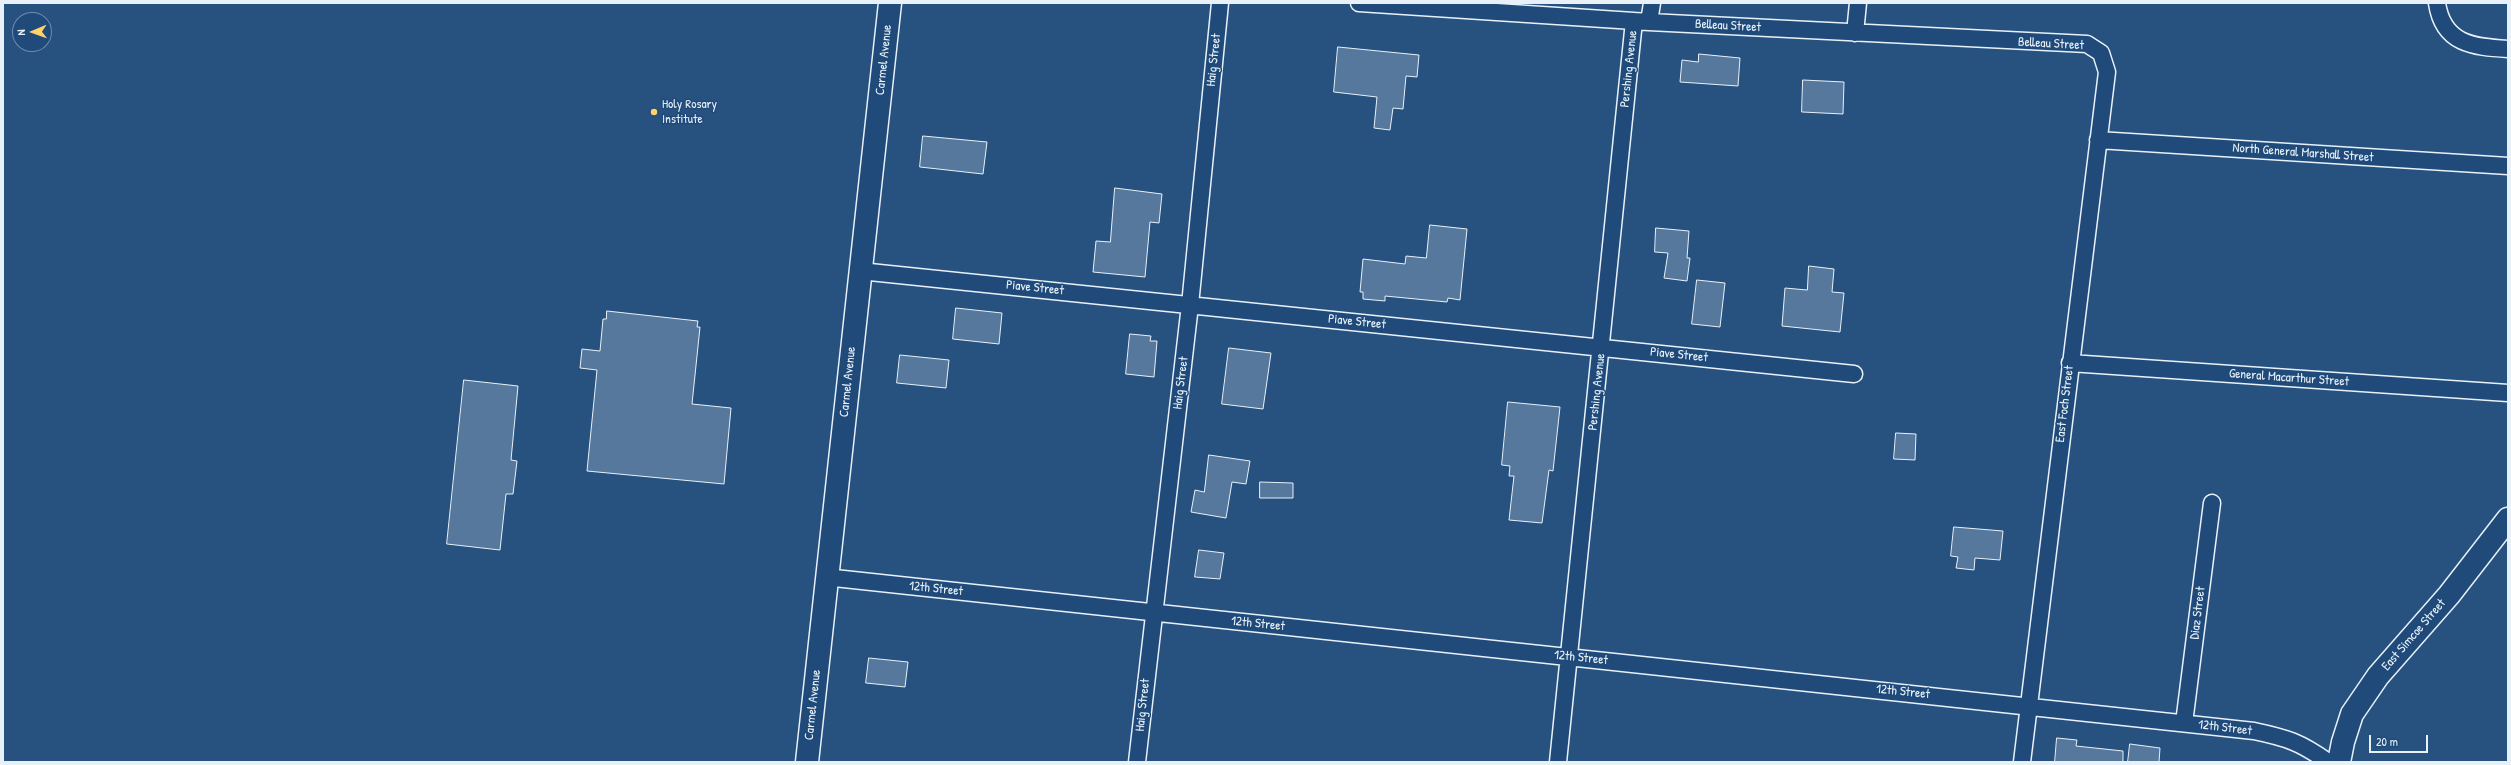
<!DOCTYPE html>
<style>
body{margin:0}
#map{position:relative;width:2511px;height:765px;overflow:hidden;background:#27517f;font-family:"Patrick Hand",sans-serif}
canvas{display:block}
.frame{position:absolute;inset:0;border:4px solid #e8f1f8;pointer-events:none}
.north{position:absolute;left:12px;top:12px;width:40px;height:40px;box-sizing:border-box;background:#1f4a7a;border:1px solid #6f8dac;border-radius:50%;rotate:268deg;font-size:11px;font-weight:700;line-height:16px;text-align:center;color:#e8f1f8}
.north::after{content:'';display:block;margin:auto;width:14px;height:18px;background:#ffd166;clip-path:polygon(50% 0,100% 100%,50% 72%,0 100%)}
.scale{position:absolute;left:2369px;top:735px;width:59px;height:18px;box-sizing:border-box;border:2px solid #e8f1f8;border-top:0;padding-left:5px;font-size:12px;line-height:14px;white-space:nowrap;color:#e8f1f8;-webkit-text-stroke:3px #1f4a7a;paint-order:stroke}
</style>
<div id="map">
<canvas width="2511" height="765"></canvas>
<div class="frame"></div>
<div class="north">N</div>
<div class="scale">20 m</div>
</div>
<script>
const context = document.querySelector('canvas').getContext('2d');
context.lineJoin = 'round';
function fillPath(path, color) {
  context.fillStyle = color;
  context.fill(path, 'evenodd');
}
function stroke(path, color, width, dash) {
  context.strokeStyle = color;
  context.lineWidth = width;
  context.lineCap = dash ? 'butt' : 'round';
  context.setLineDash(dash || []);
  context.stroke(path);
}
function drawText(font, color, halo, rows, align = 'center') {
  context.font = font + ' "Patrick Hand",sans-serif';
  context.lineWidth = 3;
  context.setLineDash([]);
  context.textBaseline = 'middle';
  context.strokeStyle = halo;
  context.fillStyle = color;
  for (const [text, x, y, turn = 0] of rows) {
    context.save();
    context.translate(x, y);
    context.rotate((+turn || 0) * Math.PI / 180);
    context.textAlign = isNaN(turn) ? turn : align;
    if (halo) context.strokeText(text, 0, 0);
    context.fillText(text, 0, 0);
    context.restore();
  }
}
const building = new Path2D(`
 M 1338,47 L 1419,55 L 1417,77 L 1406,76 L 1403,109 L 1393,108 L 1390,130 L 1374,128 L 1377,97 L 1334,92 Z
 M 1699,54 L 1740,58 L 1738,86 L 1680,82 L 1682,60 L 1698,62 Z
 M 1803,80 L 1844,82 L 1843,114 L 1802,112 Z
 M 923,136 L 987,142 L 983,174 L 920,167 Z
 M 1115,188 L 1162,194 L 1159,223 L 1150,222 L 1145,277 L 1093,272 L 1096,241 L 1110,242 Z
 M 1430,225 L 1467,229 L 1460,300 L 1448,298 L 1447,302 L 1385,296 L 1385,301 L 1363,299 L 1363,292 L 1360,292 L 1363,259 L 1405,264 L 1406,256 L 1426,258 Z
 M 1656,228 L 1689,231 L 1687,258 L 1690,258 L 1687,281 L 1664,278 L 1668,253 L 1655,252 Z
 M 1809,266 L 1834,269 L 1832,292 L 1844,293 L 1840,332 L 1782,326 L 1785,288 L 1807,290 Z
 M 1697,280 L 1725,283 L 1720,327 L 1692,324 Z
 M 956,308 L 1002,313 L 999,344 L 953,339 Z
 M 607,311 L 698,321 L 697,327 L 700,327 L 692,404 L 731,408 L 724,484 L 587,471 L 597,370 L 580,368 L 582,349 L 600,351 L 603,319 L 606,319 Z
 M 1130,334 L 1151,336 L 1150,341 L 1157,341 L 1154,377 L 1126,374 Z
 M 1229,348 L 1271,353 L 1263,409 L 1222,404 Z
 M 900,355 L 949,360 L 946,388 L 897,383 Z
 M 464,380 L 518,386 L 511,460 L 517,461 L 513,494 L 506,494 L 500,550 L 447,544 Z
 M 1508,402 L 1560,407 L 1553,471 L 1549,470 L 1542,523 L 1509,520 L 1514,476 L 1509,476 L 1510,466 L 1502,465 Z
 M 1896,433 L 1916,434 L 1915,460 L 1894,459 Z
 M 1209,455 L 1250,461 L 1246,484 L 1232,482 L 1226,518 L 1191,512 L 1195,490 L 1204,492 Z
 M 1260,482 L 1293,483 L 1293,498 L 1260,498 Z
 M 1954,527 L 2003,531 L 2000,560 L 1975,558 L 1974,570 L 1956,568 L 1958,557 L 1951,556 Z
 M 1199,550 L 1224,553 L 1220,579 L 1195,577 Z
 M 869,658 L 908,662 L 905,687 L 866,683 Z
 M 2057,738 L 2077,740 L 2076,746 L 2123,751 L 2123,762 L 2055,762 Z
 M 2130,744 L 2160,748 L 2159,762 L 2128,762 Z`);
fillPath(building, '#57789d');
stroke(building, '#e8f1f8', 1);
const street = new Path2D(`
 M 1359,3 L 1649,22 L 2087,44 L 2101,53 L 2107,72 L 2022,762
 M 2437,3 C 2443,44 2473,47 2508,49
 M 1649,22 L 1652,3
 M 1855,33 L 1858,3
 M 2098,140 L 2508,166
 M 860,271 L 1854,374
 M 2070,363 L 2508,393
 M 825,577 L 2254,731 C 2287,738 2300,742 2328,762
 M 2184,723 L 2212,503
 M 1137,762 L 1190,305 L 1220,3
 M 1558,762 L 1634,21`);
const secondary = new Path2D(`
 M 807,762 L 890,3
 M 2339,762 L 2343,742 L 2352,714 L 2378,676 L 2449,595 L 2508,519`);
stroke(street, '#e8f1f8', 19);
stroke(secondary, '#e8f1f8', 25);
stroke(street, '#1f4a7a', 16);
stroke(secondary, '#1f4a7a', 22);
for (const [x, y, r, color] of [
 [654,112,4,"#ffd166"]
]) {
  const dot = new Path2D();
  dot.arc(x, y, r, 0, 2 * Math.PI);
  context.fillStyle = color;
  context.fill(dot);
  stroke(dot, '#1f4a7a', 1.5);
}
drawText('13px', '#e8f1f8', '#1f4a7a', [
 ["Belleau Street",1728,26,3],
 ["Belleau Street",2051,44,3],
 ["Carmel Avenue",884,60,-84],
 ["Haig Street",1214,60,-84],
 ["Pershing Avenue",1629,69,-84],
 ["North General Marshall Street",2303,153,4],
 ["Piave Street",1035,288,6],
 ["Piave Street",1357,322,6],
 ["Piave Street",1679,355,6],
 ["General Macarthur Street",2289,378,4],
 ["Carmel Avenue",848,382,-84],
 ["Haig Street",1181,383,-83],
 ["Pershing Avenue",1597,392,-84],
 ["East Foch Street",2065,404,-83],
 ["12th Street",936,589,6],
 ["Diaz Street",2198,613,-83],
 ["12th Street",1258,624,6],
 ["East Simcoe Street",2414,635,-49],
 ["12th Street",1581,658,6],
 ["12th Street",1903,692,6],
 ["Carmel Avenue",813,705,-84],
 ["Haig Street",1143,705,-84],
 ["12th Street",2225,728,7]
]);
drawText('13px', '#e8f1f8', '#1f4a7a', [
 ["Holy Rosary",662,105],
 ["Institute",662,120]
], 'left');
</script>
